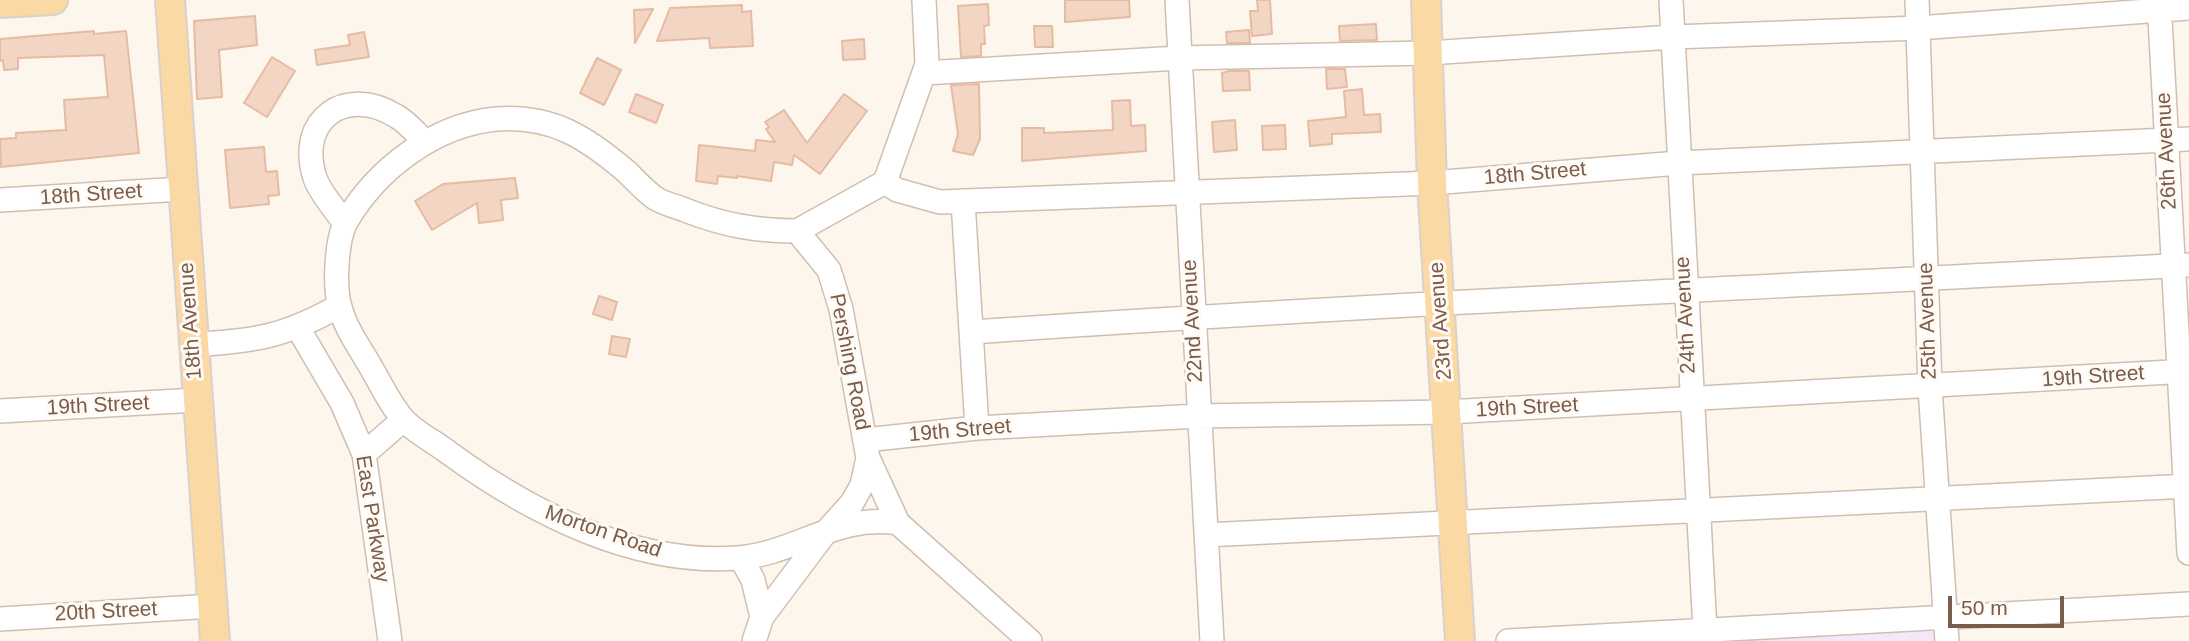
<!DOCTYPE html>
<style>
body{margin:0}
#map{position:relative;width:2189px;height:641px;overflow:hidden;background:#fdf6ec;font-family:Helvetica,sans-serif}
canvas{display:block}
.scale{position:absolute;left:1948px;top:596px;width:116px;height:32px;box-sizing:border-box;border:4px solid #7a5c4d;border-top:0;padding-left:9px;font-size:21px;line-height:24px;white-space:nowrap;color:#7a5c4d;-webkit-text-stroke:5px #fffaf3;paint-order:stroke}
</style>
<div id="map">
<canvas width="2189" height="641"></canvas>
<div class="scale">50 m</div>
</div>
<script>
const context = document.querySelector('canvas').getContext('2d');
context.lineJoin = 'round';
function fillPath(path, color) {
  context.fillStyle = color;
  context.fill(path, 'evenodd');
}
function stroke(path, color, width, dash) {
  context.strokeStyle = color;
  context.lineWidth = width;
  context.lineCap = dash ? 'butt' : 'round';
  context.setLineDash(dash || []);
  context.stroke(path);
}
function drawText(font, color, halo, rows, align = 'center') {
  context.font = font + ' Helvetica,sans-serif';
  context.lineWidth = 6;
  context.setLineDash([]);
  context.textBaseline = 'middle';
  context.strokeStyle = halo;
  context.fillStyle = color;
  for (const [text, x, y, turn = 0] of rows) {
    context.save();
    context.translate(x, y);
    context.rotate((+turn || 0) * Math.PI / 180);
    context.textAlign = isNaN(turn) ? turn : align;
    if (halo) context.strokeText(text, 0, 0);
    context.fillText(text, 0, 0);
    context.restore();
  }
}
fillPath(new Path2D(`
 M 1938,620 L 1939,641 L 1623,641 Z`), '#f3e8fa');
const building = new Path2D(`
 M 1065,0 L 1129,0 L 1130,17 L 1065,22 Z
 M 1257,0 L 1270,0 L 1272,34 L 1252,36 L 1250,11 L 1258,11 Z
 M 988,4 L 989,25 L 984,26 L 985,44 L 981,44 L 981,56 L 961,57 L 958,6 Z
 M 742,5 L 742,12 L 751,11 L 753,46 L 710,48 L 709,38 L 657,41 L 670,8 Z
 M 653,9 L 635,43 L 634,10 Z
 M 255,16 L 257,45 L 219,50 L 222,97 L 197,99 L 194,21 Z
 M 1376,24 L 1377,40 L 1340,41 L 1339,26 Z
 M 1034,26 L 1052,26 L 1053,47 L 1035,47 Z
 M 1249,30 L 1250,43 L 1227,43 L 1226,32 Z
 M 94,31 L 94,34 L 126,31 L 139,153 L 1,167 L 0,139 L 16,138 L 16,133 L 66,130 L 64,100 L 108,97 L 104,55 L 18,58 L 18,69 L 4,70 L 3,60 L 0,61 L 0,39 Z
 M 364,32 L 369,57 L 317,65 L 315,50 L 350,45 L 348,35 Z
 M 864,39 L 865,59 L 843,60 L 842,41 Z
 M 272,57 L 295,71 L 267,117 L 244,103 Z
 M 597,58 L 621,70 L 604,105 L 580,93 Z
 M 1326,69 L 1345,69 L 1347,87 L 1327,89 Z
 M 1229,71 L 1249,71 L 1250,90 L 1223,91 L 1222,73 Z
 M 979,84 L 980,139 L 973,155 L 953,151 L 958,134 L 951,85 Z
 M 1362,89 L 1364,115 L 1380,114 L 1381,132 L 1332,134 L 1332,144 L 1310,146 L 1308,121 L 1346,117 L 1344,91 Z
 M 636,94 L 663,105 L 656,123 L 629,112 Z
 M 844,94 L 867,111 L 820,174 L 794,155 L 792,165 L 774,162 L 771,181 L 737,176 L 737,178 L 718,176 L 717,184 L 696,181 L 699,145 L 755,151 L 756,140 L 775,142 L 766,129 L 769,127 L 765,122 L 784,110 L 807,143 Z
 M 1130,100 L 1131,126 L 1145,125 L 1146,151 L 1022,161 L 1022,128 L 1044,128 L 1044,133 L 1113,130 L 1112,101 Z
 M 1235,120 L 1237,150 L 1214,152 L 1212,122 Z
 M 1285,125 L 1286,149 L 1263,150 L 1262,126 Z
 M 264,147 L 266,172 L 277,171 L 279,195 L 268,196 L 269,204 L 230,208 L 225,150 Z
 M 515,178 L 518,198 L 501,200 L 503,220 L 479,223 L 477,203 L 432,230 L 415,201 L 443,184 Z
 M 599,296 L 617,302 L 612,320 L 593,314 Z
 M 612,336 L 630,339 L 626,357 L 609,354 Z`);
fillPath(building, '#f3d5c3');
stroke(building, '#e6bba3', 2);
const minor = new Path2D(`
 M 1177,0 L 1212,641
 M 1671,0 L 1705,630
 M 1917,0 L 1930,387 L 1947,641
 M 2159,0 L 2189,553
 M 924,73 L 1179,58 L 1428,53 L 1673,37 L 1918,28 L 2189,8
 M 885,182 L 897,190 L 940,202 L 1432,183 L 1679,163 L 2189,139
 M 0,200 L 182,189
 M 963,201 L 977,428
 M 345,224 C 336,210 320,193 315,178 C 296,119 346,85 396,116 C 407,122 416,133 425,142
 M 797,231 C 756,231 723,225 685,210 C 676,206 664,204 655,198 C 645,191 636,181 627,172 C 586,137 552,115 496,119 C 435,125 378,168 347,220 C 336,238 334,287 340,307 C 345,327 359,347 369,364 C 380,382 389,403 403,419 C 414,432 435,442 449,453 C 530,512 634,566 738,558 C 794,554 838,513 898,523 L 1030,641
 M 298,328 L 342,403 L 364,454 L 390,641
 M 972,332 C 1377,304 1783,286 2189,265
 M 193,345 C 256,340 282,338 339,306
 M 0,411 L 197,400
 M 865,440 L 977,428 L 1198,416 L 1447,412 L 2189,371
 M 364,454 L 403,420
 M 898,523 L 868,458 L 841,309 L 829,270 L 797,231 L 885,182 L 927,64 L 924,0
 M 1206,535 L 2189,486
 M 741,558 L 753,580 L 762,617
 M 0,619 L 213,606
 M 754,641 L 762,617 L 825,533 L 852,503 L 862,485 L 868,458
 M 1508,641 L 2189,604`);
const major = new Path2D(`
 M 170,0 L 215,641
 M 1426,0 L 1432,183 L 1460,641
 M 0,3 L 53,0`);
stroke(minor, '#d1beb0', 26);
stroke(major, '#dad1cd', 32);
stroke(minor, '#fff', 23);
stroke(major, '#fbd9a5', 28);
drawText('21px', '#7a5c4d', '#fffaf3', [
 ["26th Avenue",2167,151,-93],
 ["18th Street",1535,174,-5],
 ["18th Street",91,195,-4],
 ["24th Avenue",1686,315,-93],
 ["18th Avenue",191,321,-94],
 ["22nd Avenue",1193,321,-93],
 ["23rd Avenue",1441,321,-94],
 ["25th Avenue",1928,321,-92],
 ["Pershing Road",849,362,79],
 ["19th Street",2093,377,-4],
 ["19th Street",98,406,-3],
 ["19th Street",1527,408,-3],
 ["19th Street",960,431,-5],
 ["East Parkway",372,519,81],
 ["Morton Road",603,532,19],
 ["20th Street",106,612,-3]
]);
</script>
